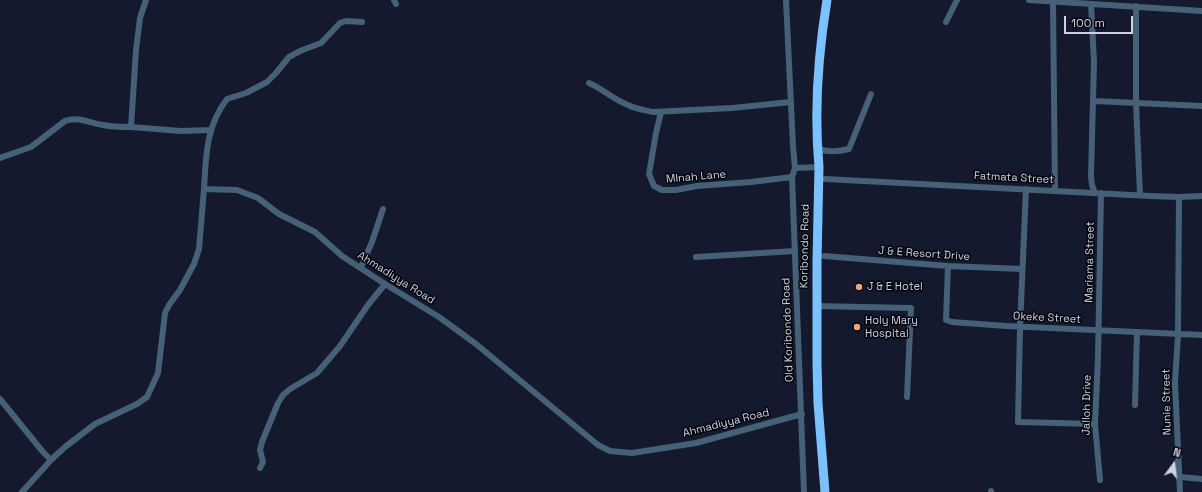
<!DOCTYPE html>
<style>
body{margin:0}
#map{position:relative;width:1202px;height:492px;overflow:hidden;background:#14192e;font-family:"Space Grotesk",sans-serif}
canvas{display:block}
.north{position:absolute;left:1154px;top:444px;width:40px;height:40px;-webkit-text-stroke:3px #04050d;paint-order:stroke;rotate:15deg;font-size:11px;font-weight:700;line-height:16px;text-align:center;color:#ced2e1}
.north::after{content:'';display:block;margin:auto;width:14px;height:18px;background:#ced2e1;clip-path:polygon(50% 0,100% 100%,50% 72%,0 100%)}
.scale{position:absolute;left:1064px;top:16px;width:69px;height:18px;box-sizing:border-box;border:2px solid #ced2e1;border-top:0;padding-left:5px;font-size:12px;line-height:14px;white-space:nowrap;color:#ced2e1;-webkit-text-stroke:3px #04050d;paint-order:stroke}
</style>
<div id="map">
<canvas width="1202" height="492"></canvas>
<div class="north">N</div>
<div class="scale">100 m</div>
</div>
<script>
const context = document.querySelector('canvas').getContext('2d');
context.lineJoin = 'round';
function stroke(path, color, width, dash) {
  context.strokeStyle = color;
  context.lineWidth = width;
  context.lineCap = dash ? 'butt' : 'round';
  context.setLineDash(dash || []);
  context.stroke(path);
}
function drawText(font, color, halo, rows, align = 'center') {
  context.font = font + ' "Space Grotesk",sans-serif';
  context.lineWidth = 3;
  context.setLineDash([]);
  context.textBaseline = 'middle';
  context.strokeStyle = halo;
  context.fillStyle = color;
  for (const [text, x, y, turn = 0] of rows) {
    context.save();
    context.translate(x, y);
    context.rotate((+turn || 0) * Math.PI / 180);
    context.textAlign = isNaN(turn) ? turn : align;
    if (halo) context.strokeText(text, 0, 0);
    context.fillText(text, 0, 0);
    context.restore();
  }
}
stroke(new Path2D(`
 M 146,0 L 140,18 L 136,50 L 131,127 L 181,131 L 211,130
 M 394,0 L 396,4
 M 786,0 L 793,146 L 795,168
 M 1029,0 L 1202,11
 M 1053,2 L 1055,190
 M 1091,4 L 1094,62 L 1091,176 L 1092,185 L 1095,193
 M 1136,6 L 1136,103 L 1140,195
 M 362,22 L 346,21 L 340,23 L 321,43 L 300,51 L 289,57 L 276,73 L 267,82 L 246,93 L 227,99 C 206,126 206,156 204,189 L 237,190 L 258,198 L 279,214 L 315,232 L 342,256 L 385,284 L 439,317 L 476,344 L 598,445 L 610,451 L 632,453 L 696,443 L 802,414
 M 946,22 L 957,0
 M 589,83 C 603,89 614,100 628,105 C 636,109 644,110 653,112 L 732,108 L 791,102
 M 1094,101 L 1202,106
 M 661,112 L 656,133 L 649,174 L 654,186 L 662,190 L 676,190 L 697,186 L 751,182 L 792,177
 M 817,149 C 828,152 838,152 849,149 L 871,94
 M 0,158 L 31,147 L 65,121 C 78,116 90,123 103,125 C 112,127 122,127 131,127
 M 825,179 L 1150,196 L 1179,197 L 1202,196
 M 1026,189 L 1020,327 L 1018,422 L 1095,424
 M 1179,197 L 1178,335 L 1175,383 L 1180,492
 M 824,256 L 948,266 L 1022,269
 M 696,257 L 795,251
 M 948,266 L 946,320 L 952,322 L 1006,326 L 1202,335
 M 361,267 L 372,242 L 383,209
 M 816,306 L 911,308 L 907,397
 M 0,399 L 43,452 L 51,460
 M 1135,405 L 1137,332
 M 260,468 L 263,462 L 260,450 L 262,442 L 278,403 L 283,395 L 290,389 L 317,373 L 340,346 L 368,305 L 385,284
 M 1180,477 L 1202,479
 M 1100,480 L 1095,424 L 1098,358 L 1101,193
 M 991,491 L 991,492
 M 22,492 L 51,460 L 65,447 L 95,424 L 137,404 L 147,397 L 158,373 L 165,313 L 169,305 L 180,290 L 194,264 L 199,249 L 204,189
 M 804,492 L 792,177 L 795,168 L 819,167`), '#456077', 6);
stroke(new Path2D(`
 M 825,492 L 818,403 L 817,363 L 817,261 L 819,167 C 814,112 818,55 827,0`), '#7bc1fd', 9);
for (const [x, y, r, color] of [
 [859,287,4,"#f0a27a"],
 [857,327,4,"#f0a27a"]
]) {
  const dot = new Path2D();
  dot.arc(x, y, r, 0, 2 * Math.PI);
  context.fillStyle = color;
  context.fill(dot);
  stroke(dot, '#04050d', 1.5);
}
drawText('11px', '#ced2e1', '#04050d', [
 ["MInah Lane",696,177,-5],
 ["Fatmata Street",1014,178,3],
 ["Koribondo Road",805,246,-89],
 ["J & E Resort Drive",924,254,4],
 ["Mariama Street",1090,262,-89],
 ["Ahmadiyya Road",396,278,32],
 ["Okeke Street",1047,318,3],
 ["Old Koribondo Road",788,330,-92],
 ["Nunie Street",1167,402,-91],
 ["Jalloh Drive",1087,405,-89],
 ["Ahmadiyya Road",726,423,-14]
]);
drawText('11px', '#ced2e1', '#04050d', [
 ["J & E Hotel",867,287],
 ["Holy Mary",865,321],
 ["Hospital",865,334]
], 'left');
</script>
